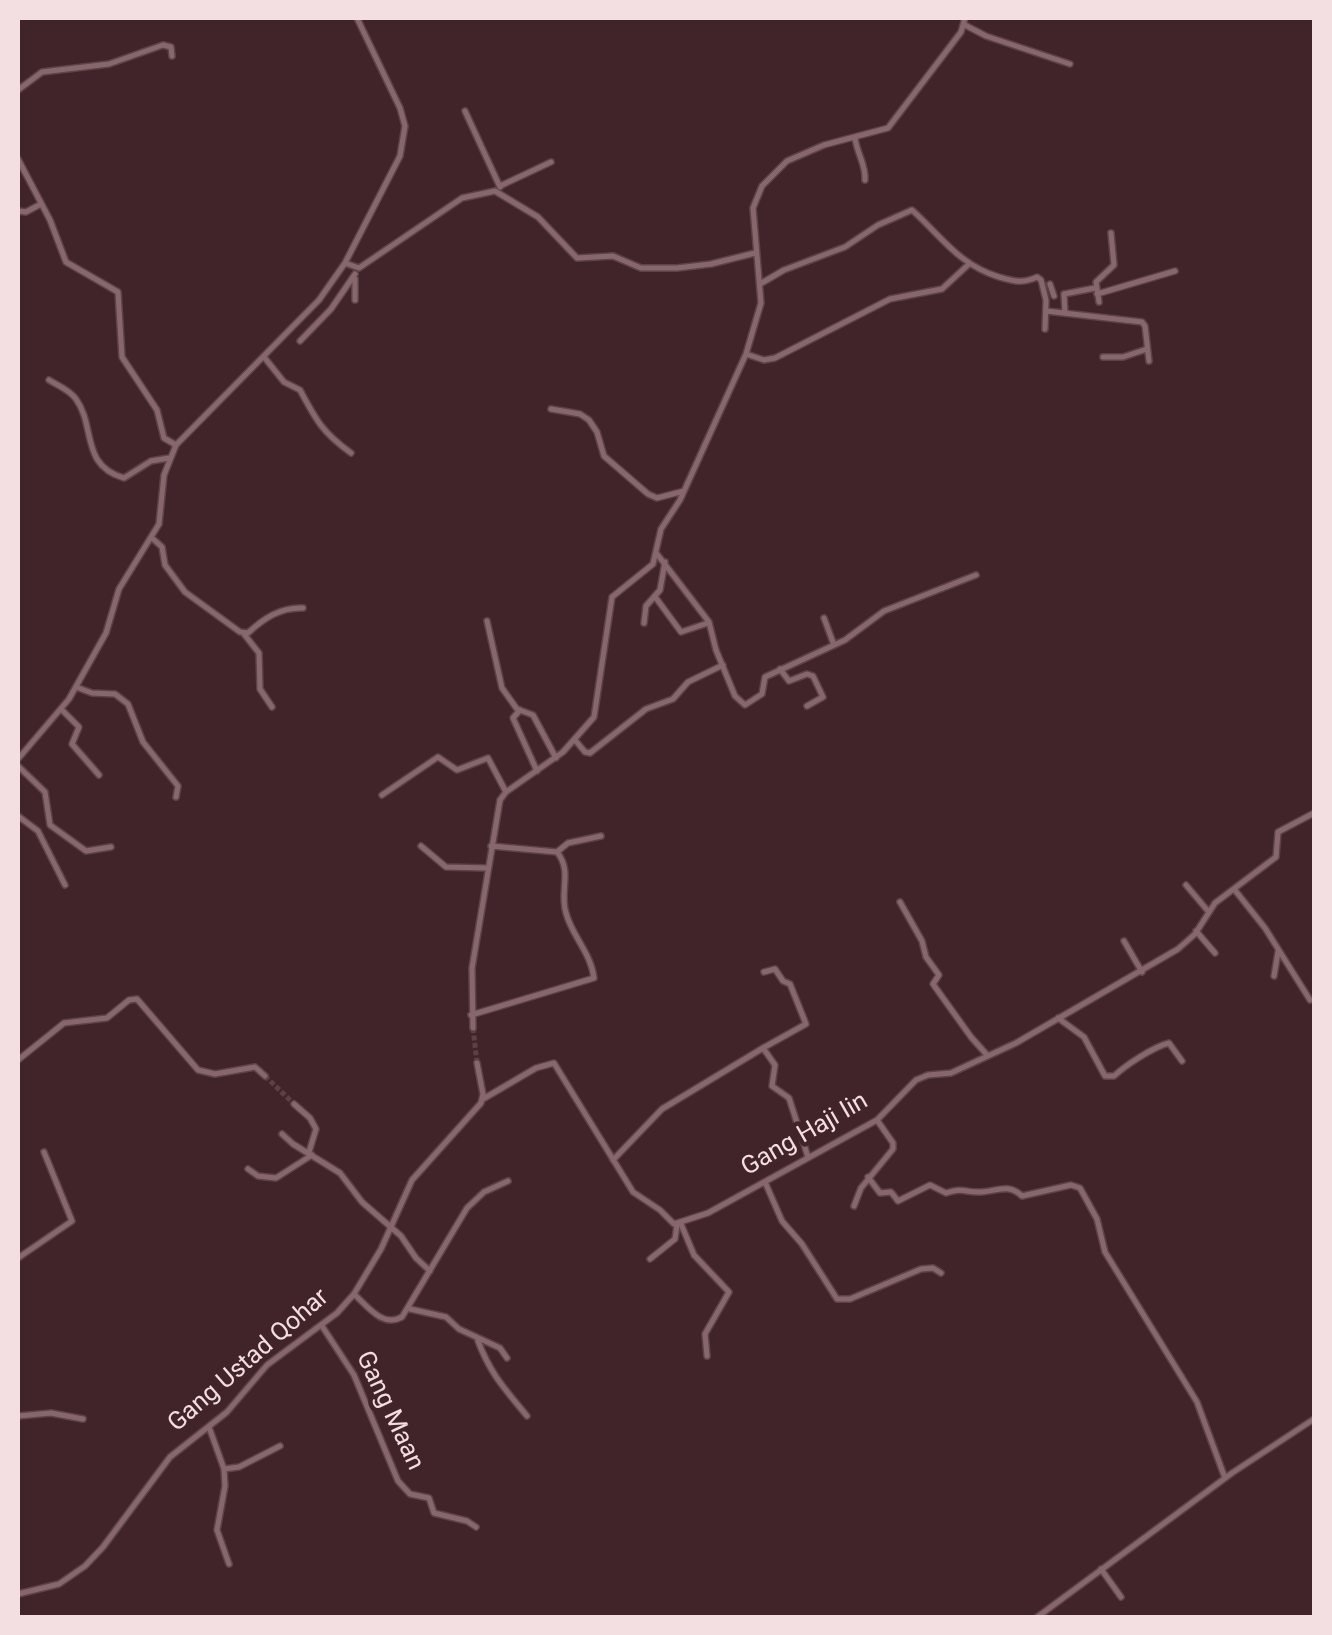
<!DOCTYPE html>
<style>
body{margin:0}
#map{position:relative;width:1332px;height:1635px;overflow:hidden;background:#402429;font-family:Roboto,sans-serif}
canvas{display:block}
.frame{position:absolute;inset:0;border:20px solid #f3dfe2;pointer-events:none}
</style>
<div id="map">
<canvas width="1332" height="1635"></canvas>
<div class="frame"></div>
</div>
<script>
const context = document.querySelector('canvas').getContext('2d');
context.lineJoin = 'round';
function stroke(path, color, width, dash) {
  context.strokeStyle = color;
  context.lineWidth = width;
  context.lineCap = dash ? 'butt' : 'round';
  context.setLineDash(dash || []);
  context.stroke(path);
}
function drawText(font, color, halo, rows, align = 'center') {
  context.font = font + ' Roboto,sans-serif';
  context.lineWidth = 9;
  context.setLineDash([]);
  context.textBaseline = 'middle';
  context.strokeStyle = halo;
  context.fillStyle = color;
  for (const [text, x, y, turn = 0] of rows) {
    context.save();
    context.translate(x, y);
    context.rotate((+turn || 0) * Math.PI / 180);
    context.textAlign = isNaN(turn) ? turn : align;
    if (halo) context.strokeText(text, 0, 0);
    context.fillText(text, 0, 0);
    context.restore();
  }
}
stroke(new Path2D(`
 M 473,1028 L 477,1063
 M 265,1076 L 294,1104`), '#5b4045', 5, [5, 2.5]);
const minor = new Path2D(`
 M 965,25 L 986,36 L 1070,64
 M 18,90 L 42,72 L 109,64 L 163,45 L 171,47 L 172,56
 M 465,111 L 500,187
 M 855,138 C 857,154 866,164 865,180
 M 18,159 L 50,220 L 66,262 L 118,292 L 122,357 L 157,410 L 164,438 L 176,445
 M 500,186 L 551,162
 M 18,211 L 26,212 L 41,204
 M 345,263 L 359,268 L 462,198 L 495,191 L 538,217 L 577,258 L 613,256 L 641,268 L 677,268 L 711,264 L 755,253
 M 355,279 L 355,300
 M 760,284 L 784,270 L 845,247 L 878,225 L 912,210 C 941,236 959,265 999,277 C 1014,281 1022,284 1037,277 L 1041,280 L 1046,300 L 1045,329
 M 1050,284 L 1054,296
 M 1097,294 L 1175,271
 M 1099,302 L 1096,282 L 1114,265 L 1111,233
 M 1046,311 L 1142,322 L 1145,326 L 1149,361
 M 1065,313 L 1064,294 L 1095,288
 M 300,341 L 331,309 L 355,274
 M 746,354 L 764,360 L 775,358 L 890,299 L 942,289 L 969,264
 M 264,357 L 284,382 L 300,390 C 316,420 322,432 351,453
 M 1103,357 L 1123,357 L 1147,349
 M 49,380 C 57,385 70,390 76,399 C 96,427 80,465 124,478 L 151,461 L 169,458
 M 551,409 L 580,414 L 589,420 L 597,432 L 604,456 L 648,494 L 657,498 L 684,491
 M 152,538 L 162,547 L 165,565 L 185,592 L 240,632 L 248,633 C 264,618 281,607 303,608
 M 657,554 L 709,622 L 716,650 L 735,696 L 745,705 L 762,694 L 765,677 L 845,640 L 884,611 L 976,575
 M 656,598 L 681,632 L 708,623
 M 824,618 L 834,645
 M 487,621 L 502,688 L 517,709 L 533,715 L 556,758
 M 644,623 L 646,606 L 660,590 L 665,562
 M 244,634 L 259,653 L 260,689 L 272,707
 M 780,669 L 789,681 L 807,674 L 813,676 L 823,697 L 807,706
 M 76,687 L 92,693 L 115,694 L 128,704 L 143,742 L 178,786 L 176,797
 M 61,709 L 79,727 L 72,744 L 99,775
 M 520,710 L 513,718 L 537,771
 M 575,740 L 585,752 L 590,753 L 646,709 L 673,699 L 688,682 L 723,665
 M 18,759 L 69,699 L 106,633 L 119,589 L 159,524 L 164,475 L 176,445 L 319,300 L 345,263 L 400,156 L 405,126 L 400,108 L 357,18
 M 18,766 L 45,792 L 50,825 L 86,851 L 111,847
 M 382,795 L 438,757 L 457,770 L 488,758 L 506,792
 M 18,816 L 38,831 L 65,885
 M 421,846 L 446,867 L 487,868
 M 491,846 L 557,852 L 568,843 L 601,836
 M 1186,885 L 1208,911
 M 1234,889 L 1265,928 L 1310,1000
 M 900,902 L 922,941 L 926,957 L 939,975 L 933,984 L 971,1037 L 988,1056
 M 1196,931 L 1215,953
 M 1124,941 L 1142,972
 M 1274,976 L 1278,952
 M 471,1015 L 594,978 C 591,953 572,936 566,913 C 559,891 573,872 557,852
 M 1058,1018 L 1084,1037 L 1105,1076 L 1114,1076 C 1126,1065 1153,1047 1169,1043 L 1182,1061
 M 473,1028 L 472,968 L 500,800 L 506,792 L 563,752 L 594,717 L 612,597 L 653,564 L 661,529 L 680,500 L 746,354 L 761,303 L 753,208 L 762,186 L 787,161 L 824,145 L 888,128 L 961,32 L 965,18
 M 763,1048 L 806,1024 L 790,984 L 783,981 L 775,969 L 764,972
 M 18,1060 L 64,1023 L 107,1018 L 129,1000 L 137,999 L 198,1070 L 215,1074 L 255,1067 L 265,1076
 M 483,1099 L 536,1068 L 554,1063 L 633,1192 L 660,1210 L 674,1224 L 708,1213 L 877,1120 L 916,1080 L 928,1075 L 951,1073 L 1016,1043 L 1178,949 L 1195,934 L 1215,903 L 1276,857 L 1278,832 L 1314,813
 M 294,1104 L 310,1118 L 316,1129 L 309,1152
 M 282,1134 L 293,1144 L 340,1173 L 362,1202 L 401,1236 L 416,1258 L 430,1271
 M 613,1160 L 662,1109 L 763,1048 L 775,1065 L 772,1086 L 789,1098 L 808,1157
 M 248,1169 L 258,1176 L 276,1178 L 312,1155
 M 868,1177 L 880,1193 L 891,1192 L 898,1201 L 930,1185 L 946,1193 C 966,1187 964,1193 981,1192 C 998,1191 1008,1183 1022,1196 L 1071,1185 L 1080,1188 L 1097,1219 L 1105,1252 L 1197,1402 L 1225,1478
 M 765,1182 L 782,1221 L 802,1244 L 837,1299 L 850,1299 L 921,1269 L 933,1268 L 941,1273
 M 854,1206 L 861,1188 L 893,1149 L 893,1143 L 877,1120
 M 681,1224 L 694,1255 L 729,1292 L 705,1334 L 707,1356
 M 18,1258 L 72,1221 L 44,1152
 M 650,1259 L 675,1239 L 677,1225
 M 354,1294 C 368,1307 383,1328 402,1317 L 467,1208 L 484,1192 L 508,1181
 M 410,1309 L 446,1317 L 459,1329 L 500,1348 L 507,1358
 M 322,1326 L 354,1375 L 398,1481 L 410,1494 L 429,1498 L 434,1513 L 467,1521 L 476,1527
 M 478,1341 C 491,1375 505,1389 527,1416
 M 18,1416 L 51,1413 L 83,1419
 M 209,1427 L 224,1469 L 225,1486 L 217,1530 L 229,1564
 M 224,1469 L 239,1467 L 280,1446
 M 1101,1569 L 1121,1597
 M 18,1594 L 59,1584 L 85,1566 L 103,1547 L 170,1457 L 227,1412 L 267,1365 L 337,1313 L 354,1294 L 381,1249 L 412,1180 L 481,1103 L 483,1094 L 477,1063
 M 1036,1618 L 1232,1473 L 1314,1419`);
stroke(minor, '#5b4348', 8);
stroke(minor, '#88676c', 5);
drawText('25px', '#f3dfe2', '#402429', [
 ["Gang Haji Iin",805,1135,-30],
 ["Gang Ustad Qohar",249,1361,-41],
 ["Gang Maan",389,1411,65]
]);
</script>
